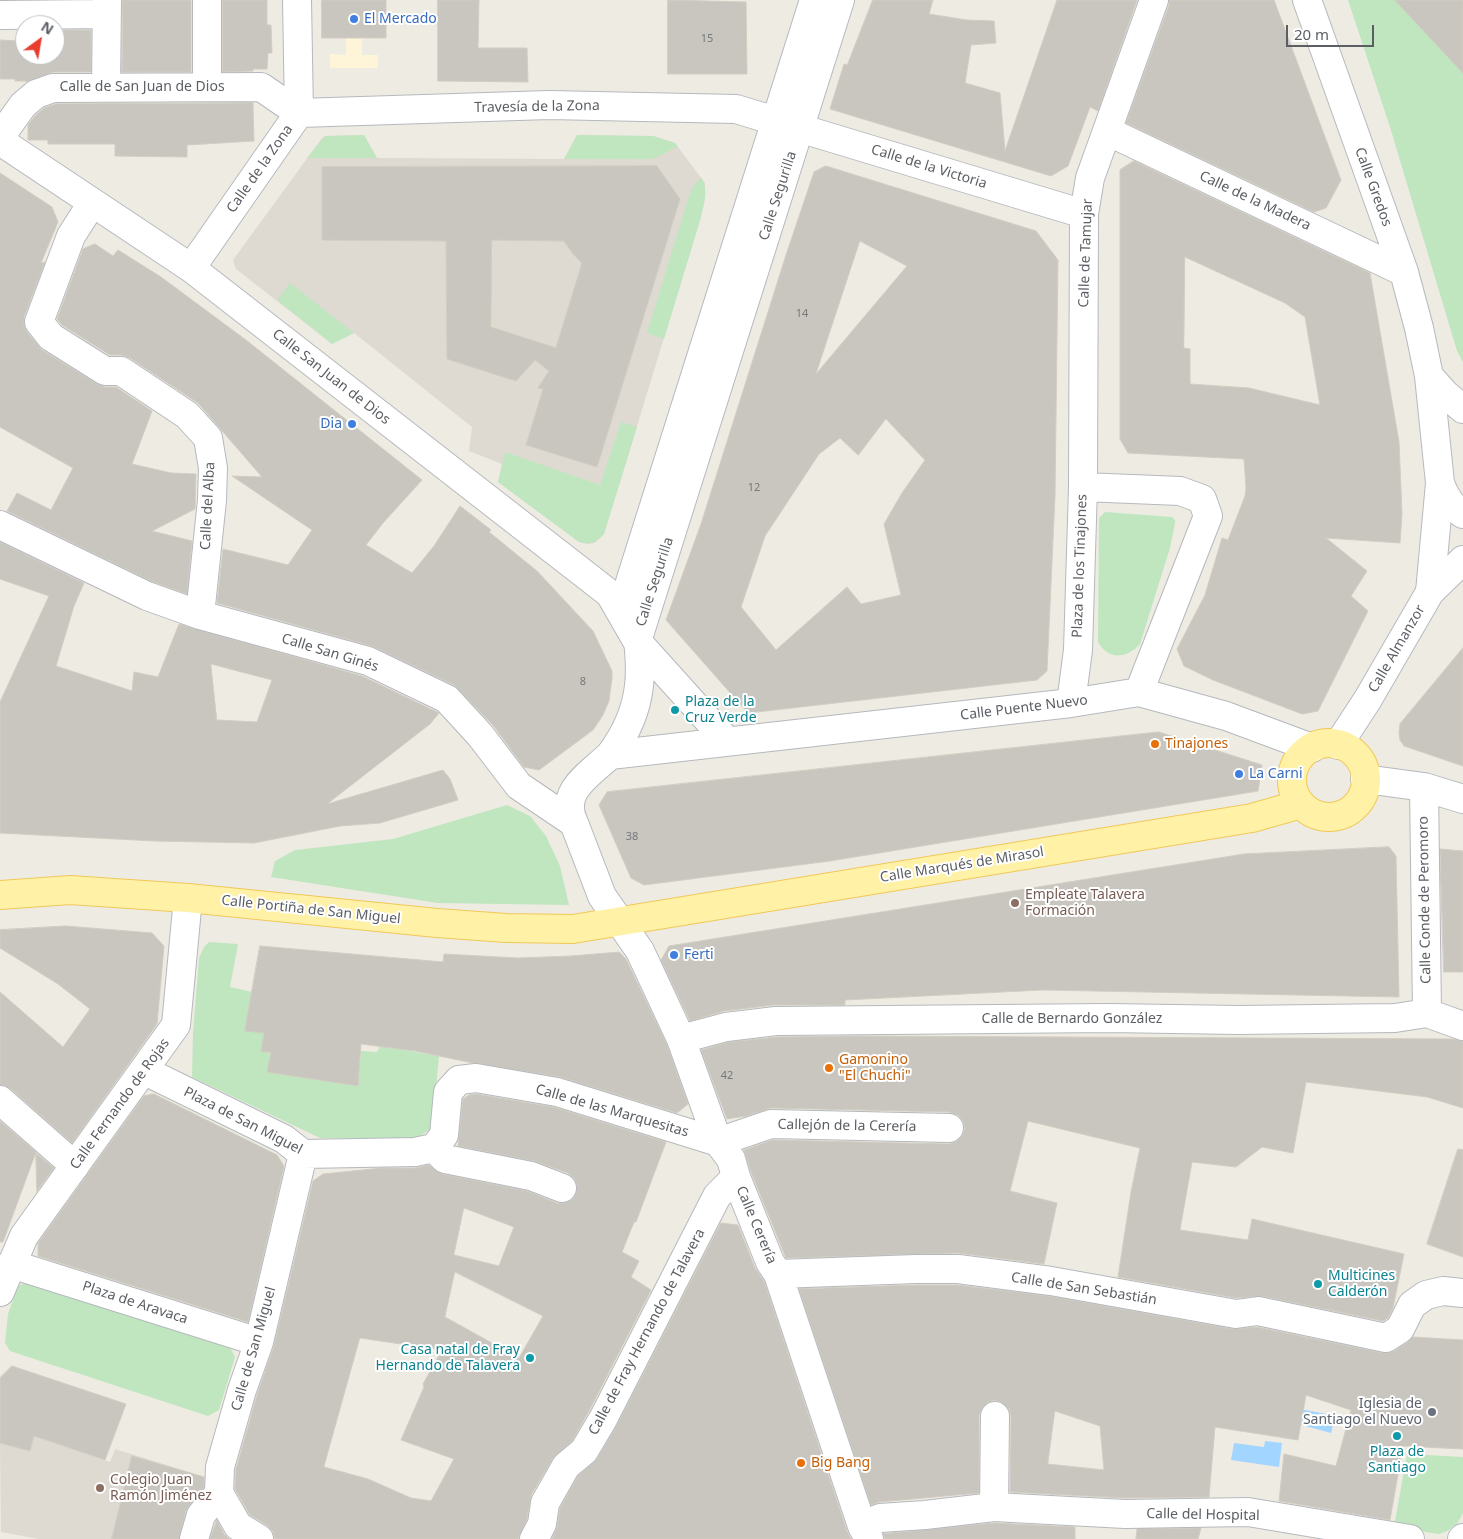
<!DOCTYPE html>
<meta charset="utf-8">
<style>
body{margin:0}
#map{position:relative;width:1463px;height:1539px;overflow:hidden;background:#eeebe3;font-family:"Noto Sans",sans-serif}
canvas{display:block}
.north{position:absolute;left:15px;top:15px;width:50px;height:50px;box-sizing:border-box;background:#fff;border:1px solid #bdbfc1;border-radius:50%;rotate:32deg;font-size:14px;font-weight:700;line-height:20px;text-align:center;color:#5b5f64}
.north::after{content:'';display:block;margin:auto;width:18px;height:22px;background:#e93e2e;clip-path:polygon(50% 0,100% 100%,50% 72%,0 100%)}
.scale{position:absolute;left:1286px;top:25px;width:88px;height:22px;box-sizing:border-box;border:2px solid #5b5f64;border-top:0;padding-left:6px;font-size:15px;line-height:18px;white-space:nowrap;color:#5b5f64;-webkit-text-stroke:4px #fff;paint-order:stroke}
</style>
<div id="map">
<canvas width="1463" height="1539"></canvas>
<div class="north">N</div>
<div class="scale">20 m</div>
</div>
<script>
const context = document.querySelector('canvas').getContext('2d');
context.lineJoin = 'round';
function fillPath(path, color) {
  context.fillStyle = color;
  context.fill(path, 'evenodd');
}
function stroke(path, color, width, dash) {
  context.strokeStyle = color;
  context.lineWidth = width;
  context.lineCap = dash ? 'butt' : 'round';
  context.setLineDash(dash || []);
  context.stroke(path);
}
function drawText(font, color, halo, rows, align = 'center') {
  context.font = font + ' "Noto Sans",sans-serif';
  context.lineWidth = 4;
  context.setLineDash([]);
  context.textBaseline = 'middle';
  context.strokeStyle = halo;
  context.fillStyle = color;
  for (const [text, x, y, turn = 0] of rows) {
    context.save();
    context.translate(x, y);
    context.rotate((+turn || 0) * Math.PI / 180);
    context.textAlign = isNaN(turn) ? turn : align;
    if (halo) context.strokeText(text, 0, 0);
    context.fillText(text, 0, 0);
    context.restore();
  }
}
fillPath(new Path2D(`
 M 322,0 L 386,0 L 386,38 L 362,39 L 362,55 L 378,55 L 378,68 L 330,68 L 330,54 L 346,55 L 346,38 Z`), '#fef5d8');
fillPath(new Path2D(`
 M 364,135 L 377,158 L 564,159 L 577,135 L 653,136 L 675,143 L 705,183 L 705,196 L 701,217 L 604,534 L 595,543 L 587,544 L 579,542 L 498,482 L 502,464 L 469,451 L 472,427 L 354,333 L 332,344 L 236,269 L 233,260 L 322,138 L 325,136 Z
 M 34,1436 L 110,1462 L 115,1449 L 202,1476 L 185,1539 L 39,1539 L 1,1532 L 0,1443 L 30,1451 Z`), '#dedad1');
fillPath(new Path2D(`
 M 1348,0 L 1463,0 L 1463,362 L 1457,351 L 1390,127 Z
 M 364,135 L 377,158 L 307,158 L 325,136 Z
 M 577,135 L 653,136 L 675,143 L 678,146 L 662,155 L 651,159 L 564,159 Z
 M 701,178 C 709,189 704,204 701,217 L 664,339 L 647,333 L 689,196 L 693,187 Z
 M 290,283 L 354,333 L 332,344 L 277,300 Z
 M 621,422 L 637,427 L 604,534 C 595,543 590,545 579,542 L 498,482 L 505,452 L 600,485 Z
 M 1105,512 L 1172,517 L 1175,520 L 1175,523 L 1170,548 L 1140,644 C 1127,659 1108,660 1098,642 L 1099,518 Z
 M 507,805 L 530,816 L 546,836 L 560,866 L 569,905 L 438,903 L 271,877 L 275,861 L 295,850 L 393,839 Z
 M 209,942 L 238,944 L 230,987 L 252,992 L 264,1033 L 261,1052 L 271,1052 L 267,1072 L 358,1086 L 361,1051 L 377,1052 L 380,1046 L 439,1056 L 432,1128 L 415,1139 L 320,1138 L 192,1077 L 193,1033 L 199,958 L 204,947 Z
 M 27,1282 L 230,1347 L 235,1357 L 219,1410 L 208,1416 L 10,1351 L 5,1343 L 8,1314 L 18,1286 Z
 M 1407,1454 L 1463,1457 L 1463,1513 L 1457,1524 L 1447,1531 L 1439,1534 L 1394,1527 Z`), '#bfe6bf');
fillPath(new Path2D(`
 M 1300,1409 L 1332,1415 L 1331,1421 L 1334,1421 L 1331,1433 L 1298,1424 Z
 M 1265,1441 L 1282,1443 L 1279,1467 L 1231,1460 L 1234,1443 L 1264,1447 Z`), '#a2d5ff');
const building = new Path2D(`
 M 123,0 L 191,0 L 191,72 L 122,72 Z
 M 223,0 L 267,0 L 267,25 L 271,25 L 272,53 L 268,53 L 267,69 L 253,69 L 253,71 L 223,72 Z
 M 322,0 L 386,0 L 386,38 L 322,38 Z
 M 438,0 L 479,0 L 478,48 L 527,48 L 528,82 L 438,81 Z
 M 668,0 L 746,2 L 747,74 L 668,74 Z
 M 873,0 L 933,0 L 929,14 L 967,20 L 994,21 L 996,43 L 971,45 L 965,83 L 1000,93 L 1005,151 L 1057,0 L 1137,0 L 1098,111 L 1090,107 L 1068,166 L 1051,176 L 830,109 L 844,64 L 847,65 Z
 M 1169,0 L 1274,0 L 1341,180 L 1326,208 L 1314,212 L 1126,123 L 1169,5 Z
 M 1395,0 L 1463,0 L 1463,73 Z
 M 19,30 L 25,30 L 25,55 L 55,55 L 55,30 L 91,30 L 91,72 L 53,72 L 26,82 L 26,81 L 15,81 L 15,79 L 0,79 L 0,40 L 19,41 Z
 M 253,103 L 254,141 L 187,145 L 187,157 L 115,156 L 115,144 L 48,144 L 48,140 L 28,140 L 28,125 L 35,116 L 44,108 L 56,104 Z
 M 1134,161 L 1370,273 L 1399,442 L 1402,514 L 1400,543 L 1326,538 L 1367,571 L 1351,596 L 1368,611 L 1318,711 L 1302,714 L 1213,680 L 1184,666 L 1177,649 L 1205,595 L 1222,538 L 1228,540 L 1245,496 L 1246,488 L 1244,459 L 1128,453 L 1120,439 L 1120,170 ZM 1185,257 L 1285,303 L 1305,317 L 1320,405 L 1249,388 L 1190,384 L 1190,349 L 1184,348 Z
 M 657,166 L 680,199 L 597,467 L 526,445 L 543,389 L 538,388 L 549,371 L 535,360 L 516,381 L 447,359 L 446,241 L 322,240 L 322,167 ZM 492,240 L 564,241 L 573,254 L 582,263 L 556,348 L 491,327 Z
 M 826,166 L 1036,231 L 1058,260 L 1055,496 L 1047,671 L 1037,680 L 748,713 L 666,620 L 701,524 L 786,255 L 814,172 ZM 860,241 L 907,266 L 816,374 ZM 886,419 L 925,460 L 902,493 L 884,524 L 901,595 L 861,604 L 847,587 L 776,650 L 741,607 L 765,536 L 819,454 L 840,438 L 858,455 Z
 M 0,173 L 52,207 L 58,222 L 41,263 L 45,262 L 24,317 L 24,325 L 27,332 L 42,350 L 97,384 L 105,387 L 116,387 L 152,411 L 132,464 L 171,473 L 196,474 L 195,509 L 152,531 L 192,541 L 187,594 L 153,582 L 7,511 L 17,493 L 51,510 L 73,468 L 0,427 Z
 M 95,244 L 113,256 L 118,250 L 161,277 L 246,340 L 422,480 L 383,523 L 366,545 L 412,573 L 434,546 L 460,506 L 491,530 L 489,532 L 537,571 L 593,631 L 612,671 L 612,678 L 609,701 L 603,715 L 593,730 L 539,770 L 524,767 L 492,724 L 454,685 L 372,646 L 217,603 L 223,549 L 288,565 L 312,530 L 232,476 L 262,477 L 198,403 L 130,358 L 121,355 L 110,355 L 62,325 L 57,319 L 83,249 Z
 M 0,542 L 84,583 L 74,606 L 56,666 L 132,691 L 134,672 L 158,677 L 179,624 L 362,676 L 439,713 L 430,724 L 327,804 L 443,770 L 450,779 L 458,800 L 380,823 L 340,826 L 254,843 L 155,841 L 0,833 L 0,702 L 49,596 L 0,579 ZM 211,664 L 272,680 L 257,722 L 217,720 Z
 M 1463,648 L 1463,766 L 1404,746 L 1400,740 L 1399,733 L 1400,724 Z
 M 1159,732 L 1262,765 L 1258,791 L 830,861 L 644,885 L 631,878 L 599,805 L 607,792 Z
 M 1389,847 L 1396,856 L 1399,997 L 1042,990 L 845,1000 L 845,1005 L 774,1005 L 724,1011 L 690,1021 L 661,960 L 669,946 L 1244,854 Z
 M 1440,849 L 1463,851 L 1463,972 L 1444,972 Z
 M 66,926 L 152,933 L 164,946 L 157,1024 L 72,1143 L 10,1088 L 0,1085 L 0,992 L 63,1047 L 90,1009 L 58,984 L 0,948 L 0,930 Z
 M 260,946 L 443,962 L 444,954 L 518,958 L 571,956 L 619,952 L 626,959 L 667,1045 L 688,1104 L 677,1113 L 560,1077 L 473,1063 L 415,1051 L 361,1044 L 358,1086 L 267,1072 L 271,1052 L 261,1052 L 264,1033 L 245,1031 Z
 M 859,1036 L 1454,1039 L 1463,1041 L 1463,1108 L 1427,1097 L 1306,1082 L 1293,1153 L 1262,1147 L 1236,1167 L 1192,1162 L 1180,1230 L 1248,1240 L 1252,1219 L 1404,1254 L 1393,1308 L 1388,1318 L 1383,1321 L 1261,1296 L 1236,1298 L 1118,1277 L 1131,1192 L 1140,1148 L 1028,1121 L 1010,1191 L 1057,1203 L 1044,1264 L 958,1253 L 786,1258 L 751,1172 L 744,1150 L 773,1140 L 949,1144 L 957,1141 L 962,1136 L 965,1129 L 963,1121 L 958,1115 L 949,1112 L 771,1108 L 746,1116 L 727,1119 L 701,1050 L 729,1042 L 777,1037 Z
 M 154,1094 L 277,1155 L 284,1166 L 248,1322 L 38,1256 L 38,1243 L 144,1096 Z
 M 476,1094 L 553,1107 L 666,1142 L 636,1222 L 634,1222 L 622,1252 L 639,1261 L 631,1277 L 651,1290 L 589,1411 L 572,1441 L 553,1458 L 531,1495 L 527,1519 L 518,1539 L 275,1539 L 273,1532 L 268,1526 L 250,1515 L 235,1489 L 236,1469 L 257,1395 L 274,1346 L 313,1181 L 323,1174 L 382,1168 L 415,1168 L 429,1165 L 442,1174 L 527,1191 L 557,1203 L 565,1203 L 572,1200 L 576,1194 L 577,1185 L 574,1178 L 568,1173 L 534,1161 L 458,1146 L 463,1099 L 469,1095 ZM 464,1208 L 514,1227 L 499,1266 L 454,1255 ZM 455,1272 L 543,1316 L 519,1358 L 445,1317 ZM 360,1338 L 442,1350 L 423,1384 L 424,1387 L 401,1440 L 454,1459 L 431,1501 L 411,1498 L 368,1479 L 324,1467 Z
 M 0,1121 L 36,1152 L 3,1242 L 0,1242 Z
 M 1458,1149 L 1463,1150 L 1463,1257 L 1427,1244 Z
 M 36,1153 L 54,1168 L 37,1191 Z
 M 721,1223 L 738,1225 L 755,1268 L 764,1281 L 847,1531 L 851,1539 L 552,1539 L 557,1527 L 560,1508 L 578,1476 L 597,1459 L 616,1427 Z
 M 916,1285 L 957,1285 L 1049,1296 L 1233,1329 L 1257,1327 L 1383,1353 L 1394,1351 L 1408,1342 L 1413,1337 L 1463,1340 L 1463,1449 L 1403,1446 L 1390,1520 L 1279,1501 L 1284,1454 L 1336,1466 L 1351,1410 L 1306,1395 L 1298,1440 L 1215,1427 L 1209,1497 L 1125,1498 L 1010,1492 L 1011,1416 L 1009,1409 L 1003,1403 L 995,1400 L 988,1402 L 982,1408 L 979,1415 L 979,1493 L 879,1502 L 871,1505 L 799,1289 ZM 1055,1411 L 1100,1426 L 1104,1470 L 1048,1464 Z
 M 12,1366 L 126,1404 L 105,1460 L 34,1436 L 30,1451 L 0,1443 L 0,1378 Z
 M 132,1456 L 204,1477 L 204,1487 L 186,1510 L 179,1539 L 112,1539 Z
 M 217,1520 L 224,1534 L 229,1539 L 210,1539 Z
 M 994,1523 L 1075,1527 L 1075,1539 L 885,1539 L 883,1534 Z
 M 1201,1528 L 1198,1539 L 1136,1539 L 1137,1529 Z`);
fillPath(building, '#c9c6c0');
stroke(building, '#d2cdc1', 1);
const street = new Path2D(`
 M 1307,0 L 1404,272 L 1419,328 L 1429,376 L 1440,483 L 1430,592
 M 0,15 L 107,14
 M 106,87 L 107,0
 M 207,87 L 207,0
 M 1107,131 L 1404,272
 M 0,137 L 23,105 L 36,94 L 53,88 L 261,87 L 299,113 L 549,105 L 736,109 L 1084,214
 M 0,141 L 191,268 L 610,594 L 637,641 L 727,741
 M 92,203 L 71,236 L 39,322 L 51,337 L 105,371 L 121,371 L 187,415 L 208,438 L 213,468 L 212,500 L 200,615
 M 191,268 L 299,113 L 297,0
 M 1429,376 L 1445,394 L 1463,409
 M 1440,483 C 1445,497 1451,506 1463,514
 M 1083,487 L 1084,214 L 1090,178 L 1154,0
 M 0,525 L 147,596 L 200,615 L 368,661 L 447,699 L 480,735 L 519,786 L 574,823 L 602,896 L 640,951 L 681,1039 L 718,1142 L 731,1159 L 736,1177 L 770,1262 L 778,1274 L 862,1526 L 869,1539
 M 640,632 L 840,0
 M 1071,703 L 1078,650 L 1083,487 L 1180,491 L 1202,499 L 1208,516 L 1139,692
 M 610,755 C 655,695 638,650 630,582 L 814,0
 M 1365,779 L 1424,787 L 1463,799
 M 1424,787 L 1427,1013
 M 574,823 C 558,792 590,774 610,755 L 1071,703 L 1139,692 L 1226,716 L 1312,748
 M 681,1039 L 726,1027 L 776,1021 L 1108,1018 L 1239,1020 L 1395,1018 L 1427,1013 L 1463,1026
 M 145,1071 L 284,1139 L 303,1154 L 415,1152 L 434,1148 L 444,1135 L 448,1092 L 459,1080 L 476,1078 L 557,1092 L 718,1142 L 771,1124 L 949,1128
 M 0,1100 L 75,1166
 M 434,1148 L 445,1159 L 531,1176 L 562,1188
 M 11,1264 L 259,1342
 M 778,1274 L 916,1269 L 958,1269 L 1051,1281 L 1236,1314 L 1258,1311 L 1386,1338 L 1400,1329 L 1412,1305 L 1426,1295 L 1443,1291 L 1463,1293
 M 0,1292 L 24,1236 L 176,1025 L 188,898
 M 219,1493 L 238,1526 L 259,1539
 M 994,1507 L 995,1416
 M 862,1526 L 880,1518 L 925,1515 L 994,1507 L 1125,1514 L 1248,1512 L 1410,1539
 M 194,1539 L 201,1515 L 219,1493 L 220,1467 L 242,1390 L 259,1342 L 303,1154
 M 534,1539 L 542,1524 L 545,1503 L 566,1466 L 584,1451 L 603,1419 L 717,1196 L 736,1177
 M 1462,1539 L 1463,1538`);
const secondary = new Path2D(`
 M 1338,745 L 1368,699 L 1430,592 L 1463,560`);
const primary = new Path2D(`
 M1292 780a37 37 0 1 1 74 0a37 37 0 1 1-74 0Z
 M 0,895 L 70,890 L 188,898 L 437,923 L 506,928 L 573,929 L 1252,818 L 1301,804`);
stroke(street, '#b5b9bd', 30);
stroke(secondary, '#b6babf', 30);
stroke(primary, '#f1c858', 30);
stroke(street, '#fff', 28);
stroke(secondary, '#fff', 28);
stroke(primary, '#fff2a7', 28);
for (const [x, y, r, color] of [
 [354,19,5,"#3f7fe0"],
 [352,424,5,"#3f7fe0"],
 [675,710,5,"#0f9aa8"],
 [1155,744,5,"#e8710a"],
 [1239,774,5,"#3f7fe0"],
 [1015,903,5,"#8d6e63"],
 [674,955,5,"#3f7fe0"],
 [829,1068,5,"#e8710a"],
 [1318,1284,5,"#0f9aa8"],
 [530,1358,5,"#0f9aa8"],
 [1432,1412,5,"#6b7280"],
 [1397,1436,5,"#0f9aa8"],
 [801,1463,5,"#e8710a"],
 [100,1488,5,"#8d6e63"]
]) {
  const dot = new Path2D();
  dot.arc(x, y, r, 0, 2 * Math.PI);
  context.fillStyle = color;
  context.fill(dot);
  stroke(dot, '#fff', 2);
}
drawText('11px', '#76797b', null, [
 ["15",707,39],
 ["14",802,314],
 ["12",754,488],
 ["8",583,682],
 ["38",632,837],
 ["42",727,1076]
]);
drawText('14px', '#366cbe', '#fff', [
 ["El Mercado",364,19],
 ["Dia",342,424,"right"],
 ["La Carni",1249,774],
 ["Ferti",684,955]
], 'left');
drawText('14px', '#5b5f64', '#fff', [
 ["Calle de San Juan de Dios",142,87],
 ["Travesía de la Zona",537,107,-1],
 ["Calle de la Victoria",929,167,17],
 ["Calle de la Zona",260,169,-55],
 ["Calle Gredos",1373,187,70],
 ["Calle Segurilla",778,196,-72],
 ["Calle de la Madera",1255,201,25],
 ["Calle de Tamujar",1086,253,-88],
 ["Calle San Juan de Dios",331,377,38],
 ["Calle del Alba",208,506,-87],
 ["Plaza de los Tinajones",1080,566,-88],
 ["Calle Segurilla",655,582,-72],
 ["Calle Almanzor",1397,649,-60],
 ["Calle San Ginés",330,653,17],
 ["Calle Puente Nuevo",1024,708,-7],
 ["Calle Marqués de Mirasol",962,865,-9],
 ["Calle Conde de Peromoro",1425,900,-91],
 ["Calle Portiña de San Miguel",311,910,6],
 ["Calle de Bernardo González",1072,1019],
 ["Calle Fernando de Rojas",120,1104,-54],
 ["Calle de las Marquesitas",612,1111,16],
 ["Plaza de San Miguel",243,1121,27],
 ["Callejón de la Cerería",847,1126,1],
 ["Calle Cerería",756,1225,67],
 ["Calle de San Sebastián",1084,1289,9],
 ["Plaza de Aravaca",135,1303,18],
 ["Calle de Fray Hernando de Talavera",647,1332,-62],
 ["Calle de San Miguel",254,1349,-74],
 ["Calle del Hospital",1203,1515,1]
]);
drawText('14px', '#0d838f', '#fff', [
 ["Plaza de la",685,702],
 ["Cruz Verde",685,718],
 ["Multicines",1328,1276],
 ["Calderón",1328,1292],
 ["Casa natal de Fray",520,1350,"right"],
 ["Hernando de Talavera",520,1366,"right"],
 ["Plaza de",1397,1452,"center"],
 ["Santiago",1397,1468,"center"]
], 'left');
drawText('14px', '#c56008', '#fff', [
 ["Tinajones",1165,744],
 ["Gamonino",839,1060],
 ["\"El Chuchi\"",839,1076],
 ["Big Bang",811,1463]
], 'left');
drawText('14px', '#785e54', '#fff', [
 ["Empleate Talavera",1025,895],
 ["Formación",1025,911],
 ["Colegio Juan",110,1480],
 ["Ramón Jiménez",110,1496]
], 'left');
drawText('14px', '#5b616d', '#fff', [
 ["Iglesia de",1422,1404],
 ["Santiago el Nuevo",1422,1420]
], 'right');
</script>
